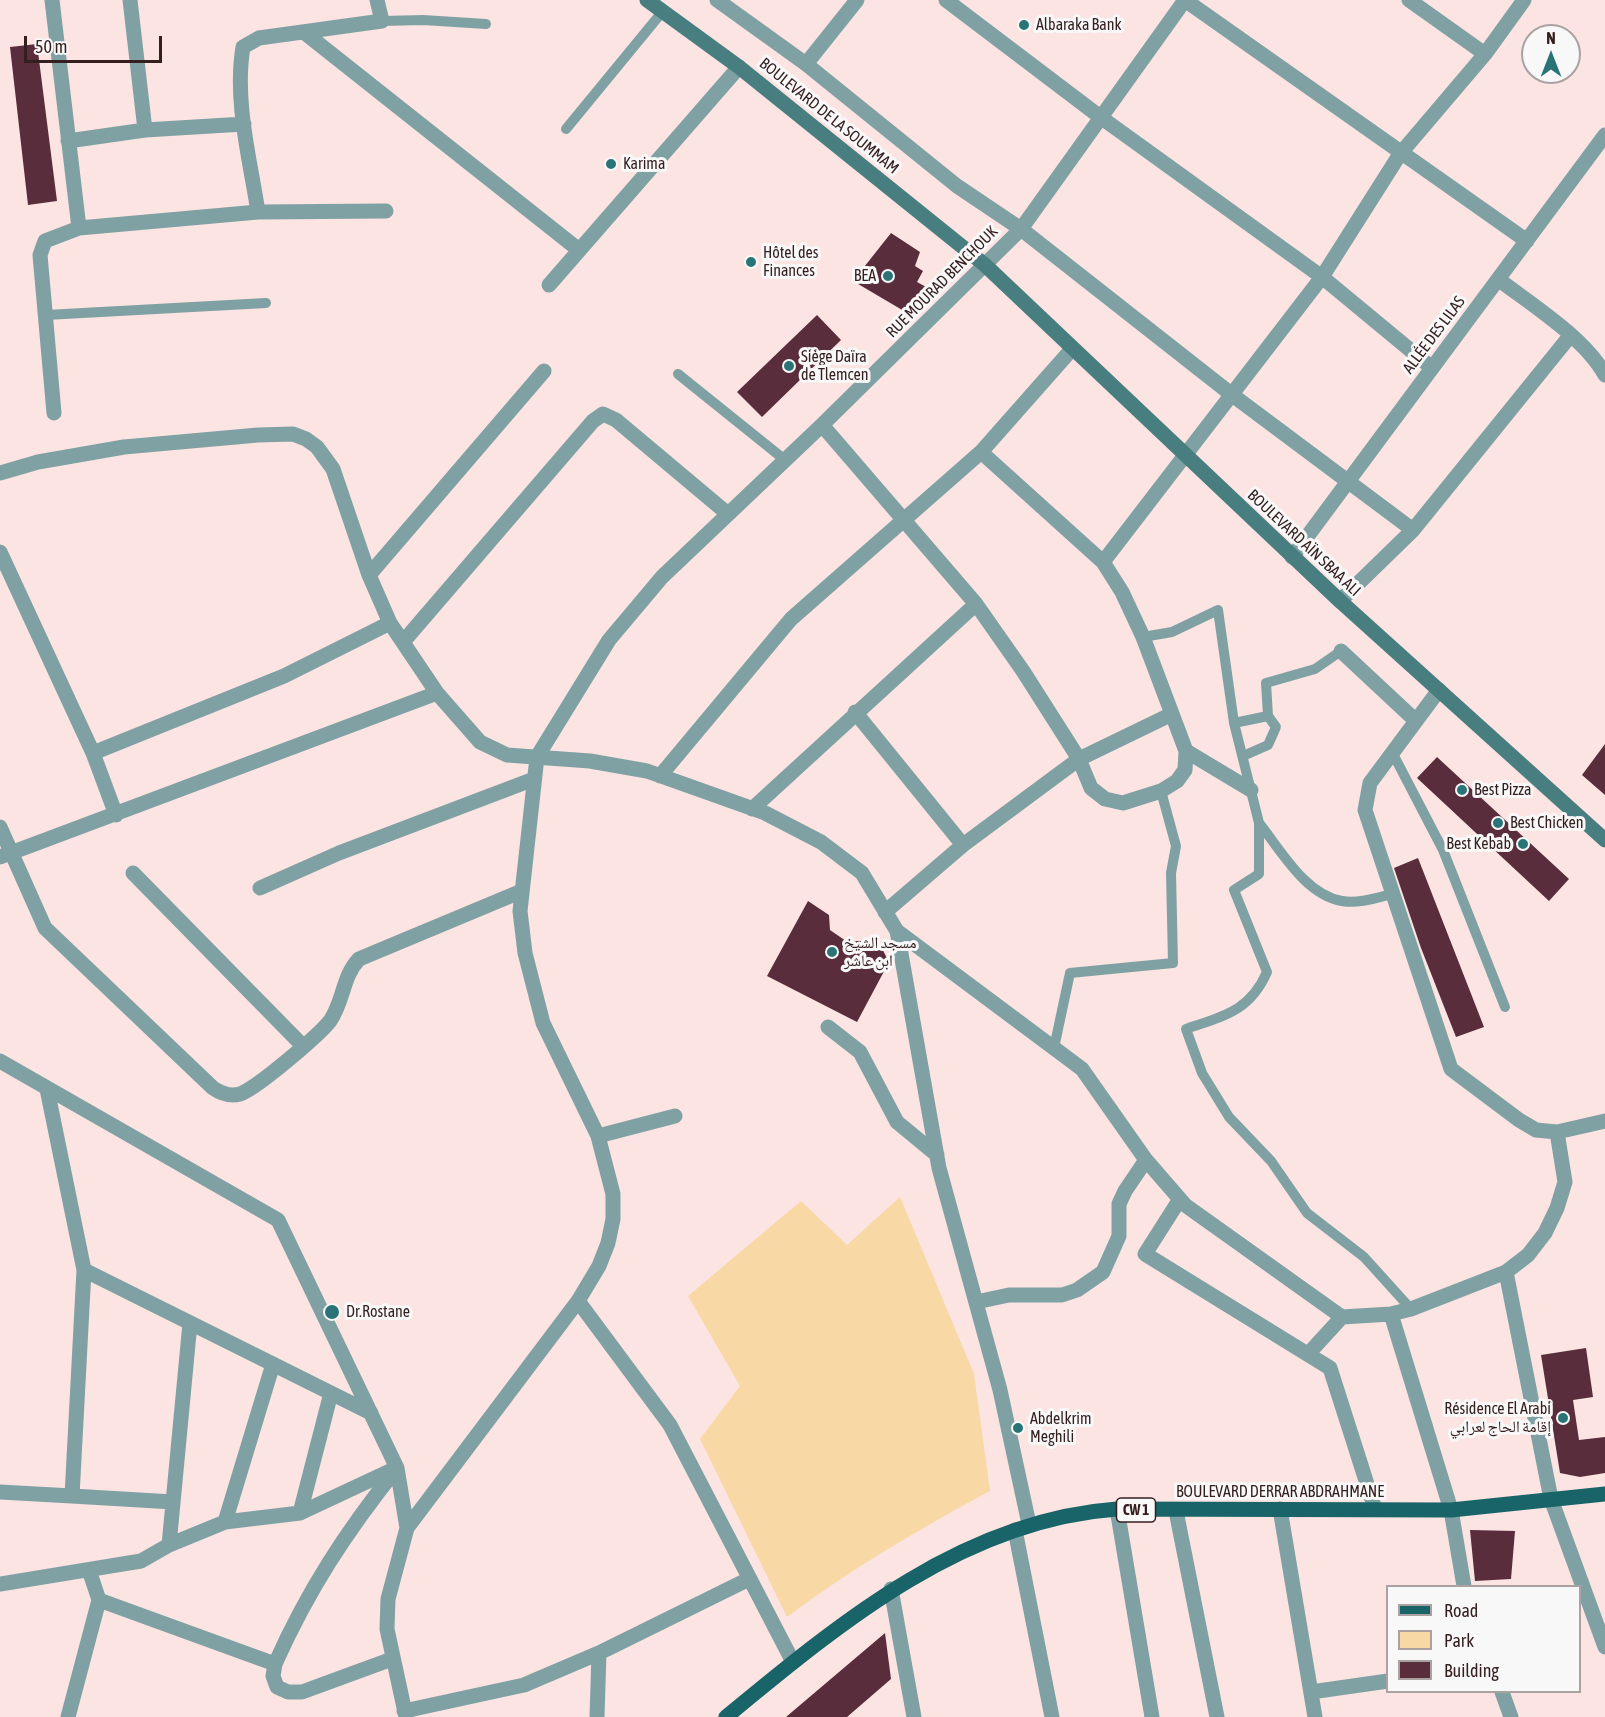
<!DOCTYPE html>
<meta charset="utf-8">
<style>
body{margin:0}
#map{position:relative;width:1605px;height:1717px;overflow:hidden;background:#fce4e3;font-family:"Asap Condensed",sans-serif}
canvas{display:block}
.legend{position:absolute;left:1386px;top:1585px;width:195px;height:108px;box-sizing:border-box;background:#f8f8f8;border:2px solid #aaa1a1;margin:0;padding:8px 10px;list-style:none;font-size:18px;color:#341e1e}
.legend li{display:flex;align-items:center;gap:12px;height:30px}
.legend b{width:30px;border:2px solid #aaa1a1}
.north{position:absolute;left:1521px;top:24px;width:60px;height:60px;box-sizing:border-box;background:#f8f8f8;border:2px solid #aaa1a1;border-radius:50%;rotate:0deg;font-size:16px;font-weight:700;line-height:24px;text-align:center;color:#341e1e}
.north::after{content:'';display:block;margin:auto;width:21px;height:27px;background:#2a7477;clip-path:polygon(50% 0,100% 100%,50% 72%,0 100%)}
.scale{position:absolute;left:24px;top:36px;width:138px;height:27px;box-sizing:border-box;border:3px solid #341e1e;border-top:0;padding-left:8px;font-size:18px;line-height:21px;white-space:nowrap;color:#341e1e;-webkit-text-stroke:4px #f8f8f8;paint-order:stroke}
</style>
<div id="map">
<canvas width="1605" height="1717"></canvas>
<ul class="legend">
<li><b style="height:8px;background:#196468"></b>Road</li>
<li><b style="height:16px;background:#f8d8a4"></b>Park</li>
<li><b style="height:16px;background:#592d3b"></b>Building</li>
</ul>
<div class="north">N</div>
<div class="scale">50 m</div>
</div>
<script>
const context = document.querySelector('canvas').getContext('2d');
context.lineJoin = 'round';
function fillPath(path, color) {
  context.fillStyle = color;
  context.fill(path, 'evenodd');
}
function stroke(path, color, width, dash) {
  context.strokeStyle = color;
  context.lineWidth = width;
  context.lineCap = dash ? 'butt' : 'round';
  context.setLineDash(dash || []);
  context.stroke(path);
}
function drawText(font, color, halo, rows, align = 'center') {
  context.font = font + ' "Asap Condensed","Noto Naskh Arabic",sans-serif';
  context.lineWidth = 6;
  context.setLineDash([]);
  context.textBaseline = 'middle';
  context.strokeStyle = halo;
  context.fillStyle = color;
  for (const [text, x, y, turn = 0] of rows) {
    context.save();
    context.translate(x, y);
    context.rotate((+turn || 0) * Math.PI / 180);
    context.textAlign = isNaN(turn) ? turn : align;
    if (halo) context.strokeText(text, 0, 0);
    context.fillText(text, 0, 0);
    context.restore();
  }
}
fillPath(new Path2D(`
 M 900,1197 L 974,1374 L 990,1491 C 919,1529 851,1569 787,1617 L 700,1439 L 740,1386 L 688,1296 L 801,1201 L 847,1245 Z`), '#f8d8a4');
fillPath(new Path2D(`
 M 37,44 L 57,201 L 28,205 L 10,47 Z
 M 891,233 L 920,252 L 915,266 L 923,271 L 917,282 L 928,288 L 909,314 L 853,281 Z
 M 817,315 L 841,340 L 762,417 L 737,392 Z
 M 1605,744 L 1605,795 L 1582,775 Z
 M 1437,757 L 1569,879 L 1549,901 L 1417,778 Z
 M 1418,858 L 1484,1027 L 1456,1037 L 1421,948 L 1394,868 Z
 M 808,901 L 829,915 L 830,930 L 846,941 L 866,941 L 875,935 L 889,962 L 857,1022 L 767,976 Z
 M 1586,1348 L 1593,1397 L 1573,1400 L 1579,1440 L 1605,1437 L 1605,1473 L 1580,1477 L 1560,1473 L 1541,1355 Z
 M 1470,1530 L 1515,1531 L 1511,1579 L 1475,1581 Z
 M 885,1633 L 891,1679 L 847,1717 L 786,1717 Z`), '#592d3b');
stroke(new Path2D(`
 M 382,21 L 423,20 L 486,24
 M 566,129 L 663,11
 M 46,315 L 266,303
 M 678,374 L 785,460
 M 1143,637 L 1172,632 L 1218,610 L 1234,723
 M 1392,752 L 1443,850 L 1505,1007
 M 1243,756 L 1268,745 L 1276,727 L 1268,716
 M 1259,823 L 1234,723 L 1268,716 L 1266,683 L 1315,669 L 1341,651
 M 1392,894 C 1376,898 1358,904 1342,901 C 1305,895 1280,849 1259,823 L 1259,874 L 1234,890 L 1267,972 C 1250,1011 1224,1016 1186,1029 L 1202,1073 L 1229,1117 L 1271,1161 L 1307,1213 L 1364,1257 L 1411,1309
 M 1054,1048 L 1070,973 L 1173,963 L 1171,873 L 1176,846 L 1161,791`), '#80a1a3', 10);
stroke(new Path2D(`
 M 52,0 L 79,228
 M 130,0 L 145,130
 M 717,0 L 806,64 L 957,186 L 1021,229 L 1231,394 L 1413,530
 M 946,0 L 1099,116 L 1322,277 L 1432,368
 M 1185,0 L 1527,241
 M 1409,0 L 1485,54
 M 305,33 L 579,250
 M 806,64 L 857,0
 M 68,141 L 145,130 L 244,124
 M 258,212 C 250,159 234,101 243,47 L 259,38 L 382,21 L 377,0
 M 1498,279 C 1532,305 1585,338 1605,375
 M 549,285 L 739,67
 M 54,413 L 40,255 L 45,241 L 79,228 L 258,212 L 386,211
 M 822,425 L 976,604 L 1023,671 L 1079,759 L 1091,788 L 1105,799 L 1123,803 L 1161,791 L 1177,781 L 1185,770 L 1186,751 L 1143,637 L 1122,592 L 1103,562 L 981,452
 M 0,473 L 38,462 L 124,447 L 258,435 L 293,434 L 306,439 L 317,447 L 333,469 L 369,575 L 390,623 L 437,693 L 480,742 L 507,755 L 590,761 L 647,771 L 765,813 L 821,842 L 862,873 L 897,931 L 939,1168 L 1000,1390 L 1029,1524
 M 0,552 L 93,753 L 116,815
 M 1292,557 L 1605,135
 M 1103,562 L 1322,277 L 1400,154 L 1485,54 L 1524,0
 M 369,575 L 544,371
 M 1340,601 L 1413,530 L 1570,336
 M 403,642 L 593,421 L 603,414 L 616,420 L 728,514
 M 1341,651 L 1416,721
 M 1439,690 L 1370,783 L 1365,810 L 1451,1069 L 1519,1120 L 1536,1130 L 1557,1132 L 1605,1121
 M 855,712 L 963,845
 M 1186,751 L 1251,790
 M 93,753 L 284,676 L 390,623
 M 660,776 L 791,619 L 981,452 L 1072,349
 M 752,809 L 976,604
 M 0,827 L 45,928 L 213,1088 C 222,1094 230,1097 240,1094 C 257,1088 318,1036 330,1021 C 344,1001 342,977 359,959 L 522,891
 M 0,857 L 437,693
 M 133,873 L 303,1046
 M 260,888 L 339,853 L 534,779
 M 885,912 L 963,845 L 1079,759 L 1172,714
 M 897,931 L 1082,1069 L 1146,1160 L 1185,1205 L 1342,1317 L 1391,1314 L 1411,1309 L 1506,1272 L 1528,1255 L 1545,1233 L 1557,1208 L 1565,1182 L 1557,1132
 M 828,1027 L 860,1052 L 897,1122 L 937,1155
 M 0,1061 L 278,1220 L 397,1468 L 407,1528
 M 47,1089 L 84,1270 L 371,1413
 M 598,1136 L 675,1116
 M 1180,1199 L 1145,1254 L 1330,1368 L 1375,1509
 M 84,1270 L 72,1496 L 173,1502
 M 1506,1272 L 1551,1499 L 1605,1647
 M 578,1301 L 670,1425 L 793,1662
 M 976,1302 L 1009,1295 L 1062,1295 L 1077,1290 L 1103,1272 L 1119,1236 L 1119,1204 L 1125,1191 L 1146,1160
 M 1391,1314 L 1451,1510 L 1464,1586
 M 1309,1353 L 1342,1317
 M 0,1492 L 72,1496
 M 1117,1509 L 1152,1717
 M 1280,1509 L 1315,1717
 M 1176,1511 L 1217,1717
 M 300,1513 L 392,1470
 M 225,1522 L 300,1513 L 331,1393
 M 1015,1530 L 1052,1717
 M 169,1545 L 225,1522 L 273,1364
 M 89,1570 L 99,1600 L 275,1664 C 308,1590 346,1532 397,1468
 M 0,1584 L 141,1561 L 169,1545 L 190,1323
 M 891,1589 L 914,1717
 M 275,1664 L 273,1676 L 277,1687 L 288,1692 L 302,1692 L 392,1659
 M 1311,1692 L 1388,1681
 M 1502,1692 L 1511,1717
 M 404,1711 L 524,1685 L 599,1653 L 749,1579
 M 68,1717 L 99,1600
 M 406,1717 L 387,1629 L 388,1599 L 407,1528 L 578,1301 L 599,1266 L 608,1243 L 613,1219 L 613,1194 L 598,1136 L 543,1023 L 525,953 L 520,911 L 537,757 L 609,640 L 662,577 L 822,425 L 1021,229 L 1185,0
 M 597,1717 L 599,1653`), '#80a1a3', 15);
stroke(new Path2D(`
 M 647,0 L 739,67 L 985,265 L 1340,601 L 1605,840`), '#497e80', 15);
stroke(new Path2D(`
 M 726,1717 C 840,1623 963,1520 1117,1509 L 1451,1510 L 1605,1494`), '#196468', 15);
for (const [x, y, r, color] of [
 [1024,25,6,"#2a7477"],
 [611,164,6,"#2a7477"],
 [751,262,6,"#2a7477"],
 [888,276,6,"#2a7477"],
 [789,366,6,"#2a7477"],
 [1462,790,6,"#2a7477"],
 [1498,823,6,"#2a7477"],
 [1523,844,6,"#2a7477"],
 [832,952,6,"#2a7477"],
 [332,1312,8,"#2a7477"],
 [1563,1418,6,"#2a7477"],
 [1018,1428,6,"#2a7477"]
]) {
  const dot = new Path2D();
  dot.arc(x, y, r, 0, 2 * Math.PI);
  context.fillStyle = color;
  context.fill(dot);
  stroke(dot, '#f8f8f8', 2);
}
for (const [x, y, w] of [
 [1136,1510,39]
]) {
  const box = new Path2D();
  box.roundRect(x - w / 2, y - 12, w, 24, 4.5);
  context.fillStyle = '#f8f8f8';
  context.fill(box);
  stroke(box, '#341e1e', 1.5);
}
drawText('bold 15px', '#341e1e', null, [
 ["CW 1",1136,1510]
]);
drawText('16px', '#341e1e', '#f8f8f8', [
 ["Albaraka Bank",1036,25],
 ["Karima",623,164],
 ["Hôtel des",763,253],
 ["Finances",763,271],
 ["BEA",876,276,"right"],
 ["Siège Daïra",801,357],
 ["de Tlemcen",801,375],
 ["Best Pizza",1474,790],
 ["Best Chicken",1510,823],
 ["Best Kebab",1511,844,"right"],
 ["مسجد الشيخ",844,943],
 ["ابن عاشر",844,961],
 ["Dr.Rostane",346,1312],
 ["Résidence El Arabi",1551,1409,"right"],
 ["إقامة الحاج لعرابي",1551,1427,"right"],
 ["Abdelkrim",1030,1419],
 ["Meghili",1030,1437]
], 'left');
drawText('16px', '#341e1e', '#f8f8f8', [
 ["BOULEVARD DE LA SOUMMAM",829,116,39],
 ["RUE MOURAD BENCHOUK",942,282,-45],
 ["ALLÉE DES LILAS",1434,335,-53],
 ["BOULEVARD AÏN SBAA ALI",1304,543,43],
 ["BOULEVARD DERRAR ABDRAHMANE",1280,1492]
]);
</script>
